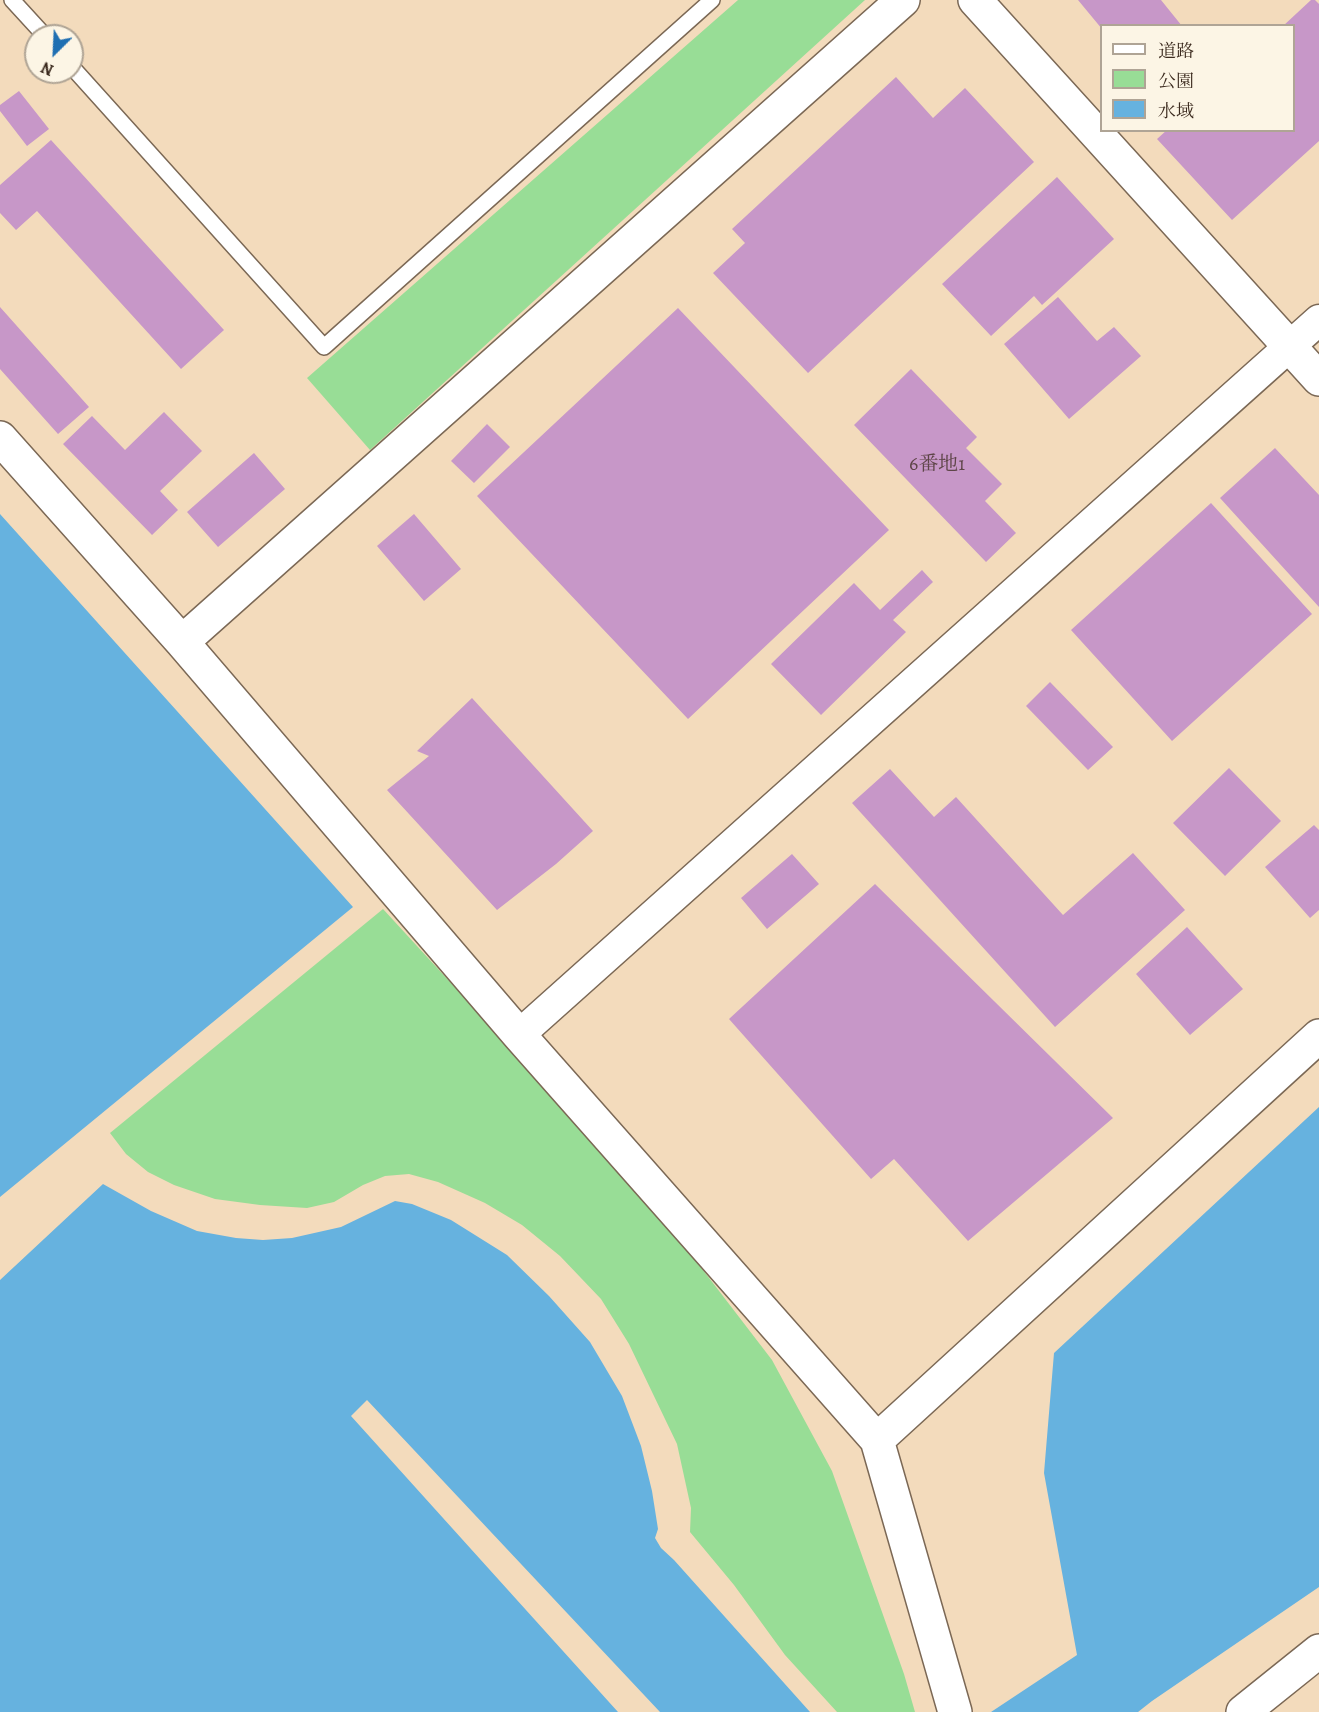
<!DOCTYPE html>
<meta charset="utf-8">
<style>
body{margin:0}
#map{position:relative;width:1319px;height:1712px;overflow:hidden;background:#f3dbbc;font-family:Alegreya,"Noto Serif JP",serif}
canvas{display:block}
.legend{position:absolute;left:1100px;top:24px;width:195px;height:108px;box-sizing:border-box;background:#fcf5e5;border:2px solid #afa495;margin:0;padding:8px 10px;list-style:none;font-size:18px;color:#3b2a1e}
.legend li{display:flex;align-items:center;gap:12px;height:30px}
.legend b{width:30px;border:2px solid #afa495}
.north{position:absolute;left:24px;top:24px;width:60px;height:60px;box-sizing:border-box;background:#fcf5e5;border:2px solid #afa495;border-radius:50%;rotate:204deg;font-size:16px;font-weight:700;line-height:24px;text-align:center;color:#3b2a1e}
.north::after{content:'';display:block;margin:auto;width:21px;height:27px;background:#1f6fb2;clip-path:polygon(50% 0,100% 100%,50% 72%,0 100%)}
</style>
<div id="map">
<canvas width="1319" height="1712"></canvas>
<ul class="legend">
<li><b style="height:8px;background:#fff"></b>道路</li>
<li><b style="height:16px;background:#98dd96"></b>公園</li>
<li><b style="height:16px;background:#66b2df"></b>水域</li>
</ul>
<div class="north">N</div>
</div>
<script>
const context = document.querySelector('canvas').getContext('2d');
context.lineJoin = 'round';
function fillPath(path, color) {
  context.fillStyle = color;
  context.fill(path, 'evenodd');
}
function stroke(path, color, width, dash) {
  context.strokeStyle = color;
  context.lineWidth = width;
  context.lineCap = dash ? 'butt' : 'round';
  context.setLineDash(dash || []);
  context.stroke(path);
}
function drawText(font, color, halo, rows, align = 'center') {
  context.font = font + ' Alegreya,"Noto Serif JP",serif';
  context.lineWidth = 5;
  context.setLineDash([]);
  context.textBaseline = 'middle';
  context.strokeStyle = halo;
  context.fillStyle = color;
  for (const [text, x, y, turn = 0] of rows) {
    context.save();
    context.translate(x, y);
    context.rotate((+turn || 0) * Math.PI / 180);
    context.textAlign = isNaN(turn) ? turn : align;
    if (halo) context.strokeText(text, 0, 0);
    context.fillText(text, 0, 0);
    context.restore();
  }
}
fillPath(new Path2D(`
 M 738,0 L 865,0 L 370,450 L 307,378 Z
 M 383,909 L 462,995 L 683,1244 L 772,1360 L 832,1471 L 904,1674 L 915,1712 L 837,1712 L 785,1655 L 734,1585 L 690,1532 L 691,1508 L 677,1444 L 629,1344 L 601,1299 L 560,1256 L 522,1225 L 485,1203 L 438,1182 L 409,1174 L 385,1176 L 363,1185 L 334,1202 L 307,1208 L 260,1205 L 215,1199 L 174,1185 L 148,1172 L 126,1154 L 110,1133 Z`), '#98dd96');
fillPath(new Path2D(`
 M 0,514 L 353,907 L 0,1197 Z
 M 1319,1107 L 1319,1587 L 1152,1701 L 1138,1712 L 991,1712 L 1077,1655 L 1044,1473 L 1054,1353 Z
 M 103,1184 L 151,1211 L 197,1231 L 236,1238 L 263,1240 L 292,1238 L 341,1227 L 395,1201 L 412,1204 L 451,1220 L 507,1255 L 549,1296 L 590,1342 L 622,1396 L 641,1446 L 652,1491 L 658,1529 L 655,1538 L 661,1548 L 674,1560 L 810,1712 L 660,1712 L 367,1400 L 351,1416 L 618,1712 L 0,1712 L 0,1280 Z`), '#66b2df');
fillPath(new Path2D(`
 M 1078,0 L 1161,0 L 1182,26 L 1102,26 L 1102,29 Z
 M 1311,0 L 1315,0 L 1319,4 L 1319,141 L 1232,220 L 1157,139 L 1167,130 L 1294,130 L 1294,26 L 1283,26 Z
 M 896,77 L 933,118 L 965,88 L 1034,162 L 808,373 L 713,273 L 745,243 L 732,229 Z
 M 19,91 L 49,129 L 27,146 L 0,111 L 0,105 Z
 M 51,140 L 224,330 L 181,369 L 37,211 L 16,230 L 0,213 L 0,185 Z
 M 1057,177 L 1114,239 L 1042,305 L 1034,296 L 991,336 L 942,284 Z
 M 1058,297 L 1097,341 L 1114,327 L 1141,356 L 1069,419 L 1004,344 Z
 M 0,307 L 89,407 L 58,434 L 0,369 Z
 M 678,308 L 889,530 L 688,719 L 477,496 Z
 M 911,369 L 977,437 L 966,448 L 1002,484 L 985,501 L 1016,533 L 986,562 L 854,425 Z
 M 164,412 L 202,451 L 160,491 L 178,510 L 152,535 L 63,444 L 92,416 L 125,450 Z
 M 487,424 L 510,447 L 474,483 L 451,461 Z
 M 1275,448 L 1319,495 L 1319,607 L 1220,498 Z
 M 254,453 L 285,489 L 218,547 L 187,512 Z
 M 1211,503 L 1312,614 L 1172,741 L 1071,630 Z
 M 414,514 L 461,569 L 424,601 L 377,546 Z
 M 922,570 L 933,582 L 893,620 L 906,632 L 821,715 L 771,664 L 854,583 L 880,610 Z
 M 1050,682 L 1113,747 L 1088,770 L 1026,706 Z
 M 472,698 L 593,831 L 556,864 L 497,910 L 387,790 L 429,756 L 417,751 Z
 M 1229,768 L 1281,821 L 1225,876 L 1173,823 Z
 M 890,769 L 934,817 L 956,797 L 1063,915 L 1133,853 L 1185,910 L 1055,1027 L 852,803 Z
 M 1314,825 L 1319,830 L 1319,910 L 1310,918 L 1265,867 Z
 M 792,854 L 819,884 L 767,929 L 741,898 Z
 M 875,884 L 1113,1118 L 968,1241 L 894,1159 L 871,1179 L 729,1019 Z
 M 1187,927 L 1243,989 L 1190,1035 L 1136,974 Z`), '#c797c8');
const service = new Path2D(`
 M 12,0 L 45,36
 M 72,67 L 324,347 L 712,0`);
const minor = new Path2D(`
 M 519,1035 L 1319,320`);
const tertiary = new Path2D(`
 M 975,0 L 1319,379
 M 0,438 L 182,642 L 519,1035 L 877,1440
 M 182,642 L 903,0
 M 955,1712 L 877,1440 L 1319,1036
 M 1243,1712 L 1319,1651`);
stroke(service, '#7b6855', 18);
stroke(minor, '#7b6855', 33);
stroke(tertiary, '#7b6855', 36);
stroke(service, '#fff', 15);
stroke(minor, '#fff', 30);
stroke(tertiary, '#fff', 33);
drawText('20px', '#5e4548', null, [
 ["6番地1",937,465]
]);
</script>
